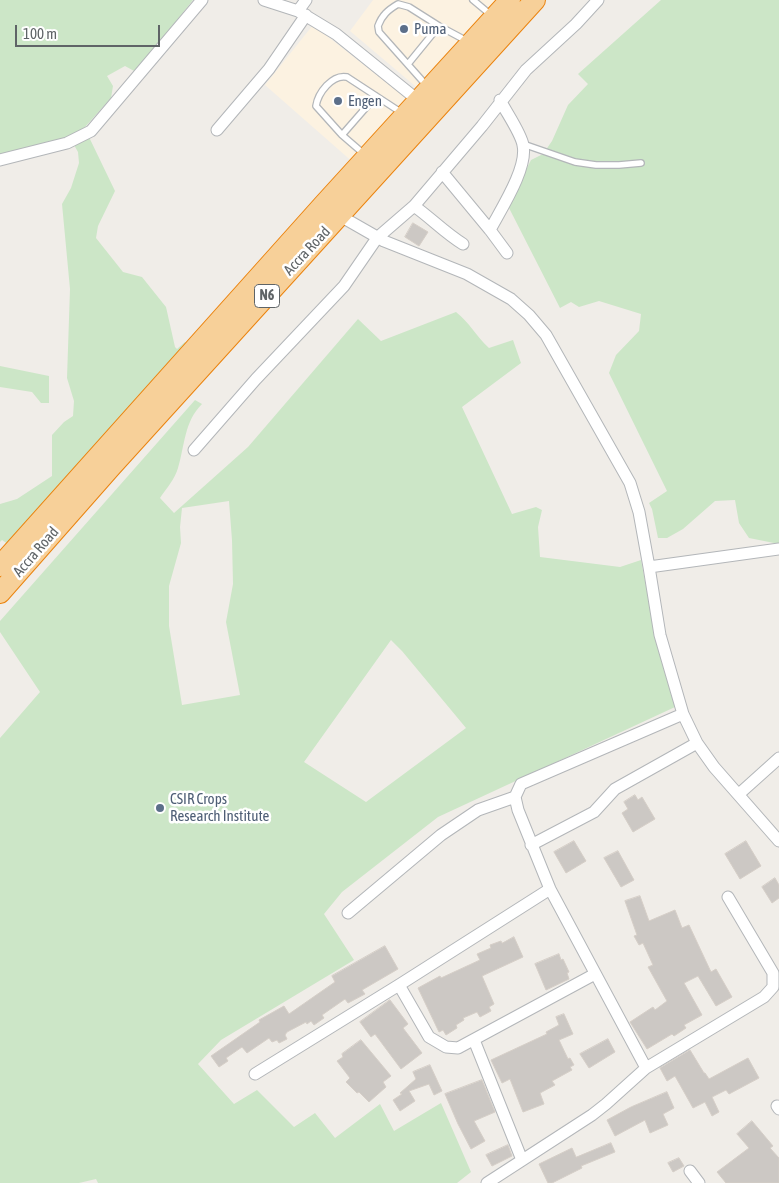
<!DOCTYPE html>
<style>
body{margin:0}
#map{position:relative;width:779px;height:1183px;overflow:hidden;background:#f0ede8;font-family:"Asap Condensed",sans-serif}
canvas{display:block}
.scale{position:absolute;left:15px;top:25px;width:145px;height:22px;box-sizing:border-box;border:2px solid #5f6467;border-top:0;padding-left:6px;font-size:15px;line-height:18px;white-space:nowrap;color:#5f6467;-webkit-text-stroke:4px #fff;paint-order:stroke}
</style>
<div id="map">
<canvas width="779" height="1183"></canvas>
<div class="scale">100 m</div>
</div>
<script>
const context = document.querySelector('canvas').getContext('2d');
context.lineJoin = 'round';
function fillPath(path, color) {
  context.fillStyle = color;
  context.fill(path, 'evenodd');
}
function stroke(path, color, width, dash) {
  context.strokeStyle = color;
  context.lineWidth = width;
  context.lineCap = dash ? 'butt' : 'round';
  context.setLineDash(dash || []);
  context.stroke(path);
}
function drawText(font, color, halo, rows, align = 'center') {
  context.font = font + ' "Asap Condensed",sans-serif';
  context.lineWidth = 5;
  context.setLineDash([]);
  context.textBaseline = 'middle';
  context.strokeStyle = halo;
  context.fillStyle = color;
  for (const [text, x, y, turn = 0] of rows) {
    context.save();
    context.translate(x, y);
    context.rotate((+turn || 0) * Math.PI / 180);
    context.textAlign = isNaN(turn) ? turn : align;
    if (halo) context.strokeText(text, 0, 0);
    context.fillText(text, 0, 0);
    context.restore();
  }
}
fillPath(new Path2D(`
 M 373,0 L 505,0 L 421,91 L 350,31 Z
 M 313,25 L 411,102 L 355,164 L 265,85 Z`), '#fcf2e1');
fillPath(new Path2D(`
 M 0,0 L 193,0 L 136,72 L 125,66 L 107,76 L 113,86 L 111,98 L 85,127 L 65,140 L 0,157 Z
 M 661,0 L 779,0 L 779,544 L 749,538 L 739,523 L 735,500 L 715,501 L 683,529 L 667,538 L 658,538 L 652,509 L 649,503 L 667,491 L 609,373 L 616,355 L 639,331 L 641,314 L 599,301 L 579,307 L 571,302 L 560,308 L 508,206 L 531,160 L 543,154 L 552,141 L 568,105 L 588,84 L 578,74 Z
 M 88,135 L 115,191 L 98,226 L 96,238 L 123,272 L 142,277 L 166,307 L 175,347 L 177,349 L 185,342 L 191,349 L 12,547 L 2,540 L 0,542 L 0,504 L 17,499 L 52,476 L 52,435 L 64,422 L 73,416 L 74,401 L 67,378 L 70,289 L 62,204 L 71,188 L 79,163 L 78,152 L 74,145 Z
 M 456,312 C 469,322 476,336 489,348 L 513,340 L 521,363 L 462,407 L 512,514 L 536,507 L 542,510 L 538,527 L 540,557 L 620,567 L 641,560 L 658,649 L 675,707 L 438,817 L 342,892 L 324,914 L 354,960 L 221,1040 L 198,1064 L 234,1104 L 257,1090 L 294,1127 L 315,1113 L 335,1138 L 380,1104 L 394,1131 L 441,1103 L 471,1172 L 457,1183 L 98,1183 L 96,1179 L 79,1183 L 0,1183 L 0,738 L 40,692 L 0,632 L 0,621 L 195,400 L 202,404 C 184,422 185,445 178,468 C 175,479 166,489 160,498 L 174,513 L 248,447 L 358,319 L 381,341 ZM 229,501 L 232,540 L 233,584 L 226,622 L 240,695 L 182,705 L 169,626 L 169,586 L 181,543 L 180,527 L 182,508 ZM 391,640 L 402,651 L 466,728 L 366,802 L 304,762 Z
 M 0,366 L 49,376 L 49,403 L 41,403 L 32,392 L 0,387 Z`), '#cce6c7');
const building = new Path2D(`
 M 413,223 L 428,232 L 419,246 L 405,237 Z
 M 635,795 L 638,800 L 642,797 L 655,819 L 633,832 L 622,813 L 628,809 L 624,802 Z
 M 574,841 L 586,861 L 566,873 L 554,852 Z
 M 746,841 L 761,866 L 740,879 L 725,854 Z
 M 618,851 L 634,880 L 621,887 L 604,858 Z
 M 775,878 L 779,885 L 779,898 L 772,903 L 762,887 Z
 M 640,896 L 649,921 L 675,910 L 682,928 L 689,925 L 711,972 L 716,969 L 732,997 L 716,1006 L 698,976 L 684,983 L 702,1015 L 684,1025 L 686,1028 L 674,1036 L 672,1034 L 647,1049 L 630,1022 L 653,1007 L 655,1010 L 667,1001 L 648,967 L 653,965 L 643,943 L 639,945 L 634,936 L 637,935 L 625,901 Z
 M 514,937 L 523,957 L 482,976 L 494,1004 L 489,1007 L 491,1011 L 480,1017 L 477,1012 L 463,1018 L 464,1020 L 456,1025 L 457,1028 L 446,1035 L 443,1030 L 439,1032 L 418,988 L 440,976 L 441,978 L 480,960 L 477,954 L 491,948 L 490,945 L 501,941 L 502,943 Z
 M 385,946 L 398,969 L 362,990 L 365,994 L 348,1003 L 345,999 L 322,1015 L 324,1018 L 314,1025 L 311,1021 L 307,1024 L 306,1022 L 287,1032 L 285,1035 L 287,1039 L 279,1043 L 277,1040 L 272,1042 L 269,1038 L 247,1053 L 242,1047 L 226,1058 L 228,1061 L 219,1067 L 211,1056 L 260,1022 L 259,1020 L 284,1006 L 289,1014 L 335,982 L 332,976 Z
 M 559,954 L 561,960 L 563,959 L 569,972 L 567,973 L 569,979 L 546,990 L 535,964 Z
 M 390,1000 L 408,1024 L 403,1028 L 422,1053 L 401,1069 L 375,1034 L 371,1037 L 360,1022 Z
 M 564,1014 L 573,1034 L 559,1040 L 568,1059 L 570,1058 L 574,1065 L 570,1067 L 572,1070 L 552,1081 L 555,1085 L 540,1093 L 544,1104 L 523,1112 L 510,1079 L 502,1083 L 491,1060 L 547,1034 L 546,1032 L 559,1025 L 556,1017 Z
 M 608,1039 L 615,1052 L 589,1068 L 580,1054 Z
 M 361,1040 L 391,1076 L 383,1082 L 386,1087 L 369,1102 L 359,1092 L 357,1093 L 346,1082 L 350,1078 L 337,1061 L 343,1057 L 342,1054 Z
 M 690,1050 L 704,1073 L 705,1073 L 709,1079 L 748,1058 L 759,1078 L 729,1094 L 726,1090 L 712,1097 L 719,1112 L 712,1116 L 705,1102 L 693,1108 L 675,1076 L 667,1081 L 660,1068 Z
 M 430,1065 L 442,1091 L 434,1095 L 429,1084 L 409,1091 L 415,1101 L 400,1111 L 393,1100 L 402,1094 L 400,1093 L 416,1079 L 413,1072 Z
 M 482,1080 L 495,1112 L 474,1121 L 485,1141 L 471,1149 L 458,1124 L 445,1094 Z
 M 667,1092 L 674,1108 L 663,1114 L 668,1125 L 650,1133 L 645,1120 L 615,1136 L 607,1120 L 631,1107 Z
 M 752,1121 L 773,1146 L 770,1148 L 779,1158 L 779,1183 L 726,1183 L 717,1172 L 749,1148 L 737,1134 Z
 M 611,1143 L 615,1152 L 581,1166 L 582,1168 L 552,1183 L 548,1183 L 539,1164 L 572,1148 L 576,1157 Z
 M 508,1145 L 512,1156 L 492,1166 L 486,1155 Z
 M 679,1158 L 684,1166 L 673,1172 L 668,1163 Z`);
fillPath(building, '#ccc8c4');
stroke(building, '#d5cec7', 1);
const lane = new Path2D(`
 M 473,0 L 491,15
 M 408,64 L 439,26
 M 427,86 L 379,32 L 378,26 C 382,15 388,10 398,4 L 409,7 L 439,26 L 467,41
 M 342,135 L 376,96
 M 523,144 L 575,162 L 596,165 L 619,165 L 641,163
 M 364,154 L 342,135 L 316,106 C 318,93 332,74 347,77 L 402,113`);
const street = new Path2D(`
 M 264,0 L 298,11 L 336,34 L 419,101
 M 298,11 L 306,0
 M 217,130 L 269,69 L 306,15
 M 0,160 L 67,143 L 91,131 L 202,0
 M 442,172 L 490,230 L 507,253
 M 414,206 C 431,218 445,233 463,244
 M 335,213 L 384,241 L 467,274 L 511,299 L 529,315 L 546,335 L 630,483 L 639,512 L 649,567 L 660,635 L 683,714 L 697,743 L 714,767 L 779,841
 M 490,230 C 501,209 528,168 523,145 C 521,133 506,112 500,100
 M 194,450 L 256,379 L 344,286 L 377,238 L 414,206 L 482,126 L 526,70 L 576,24 L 598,0
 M 649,567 L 779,549
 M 739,794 L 779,758
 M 531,845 L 594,812 L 615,789 L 697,743
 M 348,913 L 441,835 L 478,810 L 515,797
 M 399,985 L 429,1037 L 446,1047 L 458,1048 L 595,974
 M 474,1040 L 522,1160
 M 646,1068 L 550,889 L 518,810 L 515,797 L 521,784 L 683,714
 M 255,1074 L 399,985 L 550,889
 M 777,1106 L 779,1109
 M 690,1171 L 699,1183
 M 487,1183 L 592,1115 L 606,1104 L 646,1068 L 764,997 L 773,987 L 773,973 L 728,897`);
const highway = new Path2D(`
 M 0,566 L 324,204 L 510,0
 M 0,593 L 111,467 L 535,0`);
stroke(lane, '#b3b6b9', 8);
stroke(street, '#b3b6b9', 13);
stroke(highway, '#eb830e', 22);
stroke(lane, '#fff', 5.5);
stroke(street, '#fff', 11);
stroke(highway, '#f7d099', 20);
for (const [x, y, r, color] of [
 [404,29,5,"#5c6f8a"],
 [338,101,5,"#5c6f8a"],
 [160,808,5,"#5c6f8a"]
]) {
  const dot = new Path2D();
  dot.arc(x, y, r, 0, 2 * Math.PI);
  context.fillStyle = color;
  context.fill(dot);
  stroke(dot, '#fff', 2);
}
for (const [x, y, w] of [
 [267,296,25]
]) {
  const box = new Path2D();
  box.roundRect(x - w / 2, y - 11.5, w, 23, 4);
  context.fillStyle = '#fff';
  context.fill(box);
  stroke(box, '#5f6467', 1);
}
drawText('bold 14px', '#5f6467', null, [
 ["N6",267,296]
]);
drawText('15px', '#4e5e75', '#fff', [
 ["Puma",414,29],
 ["Engen",348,101],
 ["CSIR Crops",170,799],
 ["Research Institute",170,816]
], 'left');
drawText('15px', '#5f6467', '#fff', [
 ["Accra Road",307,251,-47],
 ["Accra Road",36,552,-49]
]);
</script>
